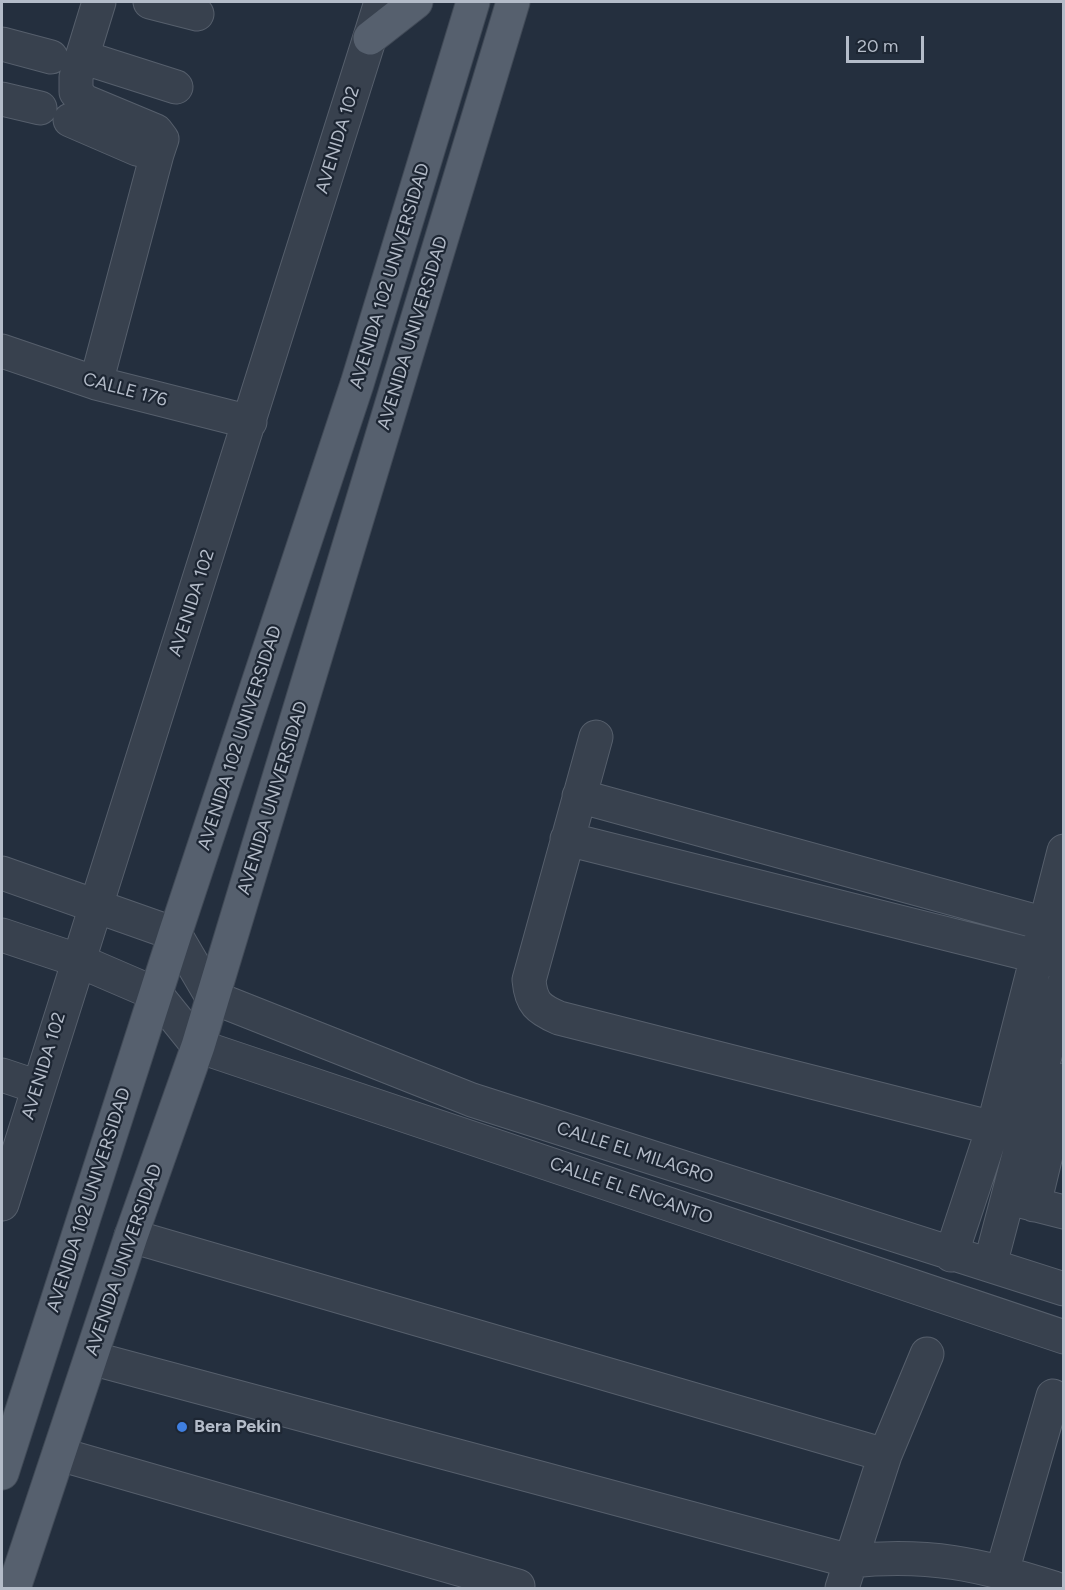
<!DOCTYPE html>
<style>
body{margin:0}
#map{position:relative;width:1065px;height:1590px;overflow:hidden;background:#242f3e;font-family:Figtree,sans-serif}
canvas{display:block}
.frame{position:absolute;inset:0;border:3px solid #b4bcc9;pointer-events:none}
.scale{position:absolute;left:846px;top:36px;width:78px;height:27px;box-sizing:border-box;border:3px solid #b4bcc9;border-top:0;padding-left:8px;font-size:18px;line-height:21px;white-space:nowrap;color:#b4bcc9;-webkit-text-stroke:4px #1d2633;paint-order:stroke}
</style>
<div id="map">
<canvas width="1065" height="1590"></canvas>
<div class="frame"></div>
<div class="scale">20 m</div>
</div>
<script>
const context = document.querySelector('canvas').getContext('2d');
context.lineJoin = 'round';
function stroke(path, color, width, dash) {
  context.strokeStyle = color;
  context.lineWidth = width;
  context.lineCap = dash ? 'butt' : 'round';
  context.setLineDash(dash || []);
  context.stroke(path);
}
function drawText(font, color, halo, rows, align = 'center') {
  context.font = font + ' Figtree,sans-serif';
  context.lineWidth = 4.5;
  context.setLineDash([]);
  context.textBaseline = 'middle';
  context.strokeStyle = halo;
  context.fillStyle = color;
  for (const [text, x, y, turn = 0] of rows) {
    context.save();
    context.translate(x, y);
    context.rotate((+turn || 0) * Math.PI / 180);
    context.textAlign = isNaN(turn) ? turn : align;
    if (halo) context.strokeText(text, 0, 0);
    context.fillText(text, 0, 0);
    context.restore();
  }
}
const minor = new Path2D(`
 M 99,2 L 76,77 L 76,92 L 84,101 L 156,131 L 162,139 L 157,154
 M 150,2 L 197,14
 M 2,44 L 51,57
 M 82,57 L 176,87
 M 2,99 L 40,108
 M 70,120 L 137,149 L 157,154 L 96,383
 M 2,351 L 96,383 L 250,422
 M 596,737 L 529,980 C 531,1003 538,1009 559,1018 L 1025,1136
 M 579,796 L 1064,929
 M 567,839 L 1064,963
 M 2,873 L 175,934 L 212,997 L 472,1100 L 1064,1289
 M 2,935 L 77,960 L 156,994 L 198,1046 L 1064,1337
 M 2,1075 L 38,1087
 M 1013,1199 L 1064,1212
 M 2,1204 L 381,2
 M 1034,1205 L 1064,1080
 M 131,1236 L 885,1455
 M 951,1255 L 993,1128 L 1064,851
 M 990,1265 L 1064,984
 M 91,1358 L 850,1561 C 929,1553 979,1564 1054,1588
 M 59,1454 L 518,1586
 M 1002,1572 L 1053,1396
 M 842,1588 L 885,1455 L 927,1354`);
const major = new Path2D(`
 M 370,38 L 416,2
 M 2,1473 L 175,934 L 357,384 L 473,2
 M 14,1588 L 131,1236 L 198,1046 L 513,2`);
stroke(minor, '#565f6c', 35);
stroke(major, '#414a57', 35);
stroke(minor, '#38414e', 33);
stroke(major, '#56606e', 33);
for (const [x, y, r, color] of [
 [182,1427,6,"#3f7fe0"]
]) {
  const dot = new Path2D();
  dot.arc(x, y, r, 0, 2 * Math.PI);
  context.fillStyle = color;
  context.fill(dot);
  stroke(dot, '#1d2633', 2);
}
drawText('18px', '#b4bcc9', '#1d2633', [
 ["AVENIDA 102",338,140,-73],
 ["AVENIDA 102 UNIVERSIDAD",390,276,-73],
 ["AVENIDA UNIVERSIDAD",413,333,-73],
 ["CALLE 176",125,390,15],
 ["AVENIDA 102",192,603,-72],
 ["AVENIDA 102 UNIVERSIDAD",240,738,-72],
 ["AVENIDA UNIVERSIDAD",273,798,-73],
 ["AVENIDA 102",44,1066,-73],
 ["CALLE EL MILAGRO",635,1153,18],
 ["CALLE EL ENCANTO",631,1191,19],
 ["AVENIDA 102 UNIVERSIDAD",89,1200,-72],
 ["AVENIDA UNIVERSIDAD",124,1260,-71]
]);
drawText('bold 18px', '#b4bcc9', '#1d2633', [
 ["Bera Pekin",194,1427]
], 'left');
</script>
